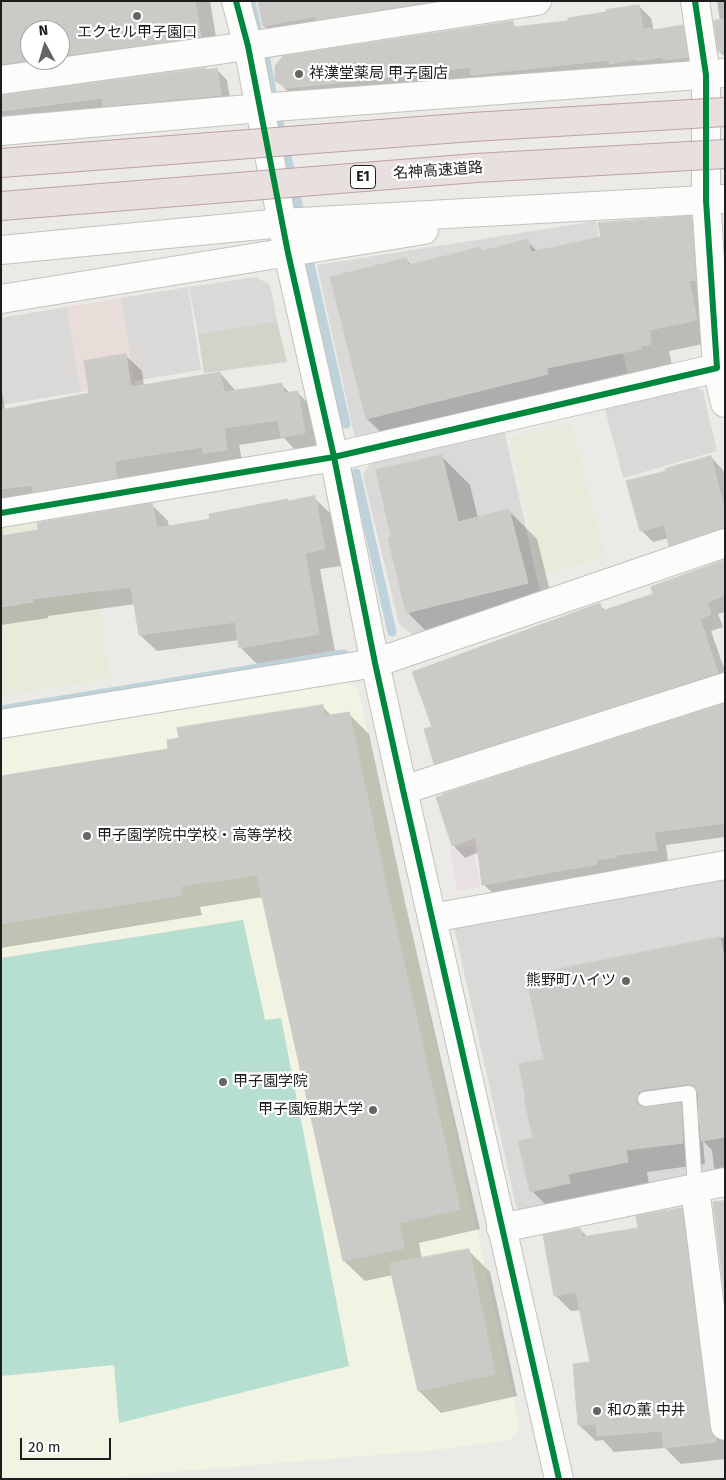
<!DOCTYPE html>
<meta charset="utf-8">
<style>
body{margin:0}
#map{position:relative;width:726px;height:1480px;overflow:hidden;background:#ebeae6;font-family:"Fira Sans",sans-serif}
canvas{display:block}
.frame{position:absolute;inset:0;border:2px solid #1d1d1d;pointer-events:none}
.north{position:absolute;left:20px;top:20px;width:50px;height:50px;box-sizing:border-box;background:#fff;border:1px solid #a5a5a5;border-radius:50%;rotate:354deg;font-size:14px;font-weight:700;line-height:20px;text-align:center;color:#1d1d1d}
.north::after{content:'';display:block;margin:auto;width:18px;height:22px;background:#656563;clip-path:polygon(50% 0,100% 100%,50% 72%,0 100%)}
.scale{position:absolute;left:20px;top:1438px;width:91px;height:22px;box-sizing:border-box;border:2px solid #1d1d1d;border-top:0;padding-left:6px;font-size:15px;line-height:18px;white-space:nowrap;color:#1d1d1d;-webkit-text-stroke:4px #fff;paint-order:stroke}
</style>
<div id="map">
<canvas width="726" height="1480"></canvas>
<div class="frame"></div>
<div class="north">N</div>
<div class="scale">20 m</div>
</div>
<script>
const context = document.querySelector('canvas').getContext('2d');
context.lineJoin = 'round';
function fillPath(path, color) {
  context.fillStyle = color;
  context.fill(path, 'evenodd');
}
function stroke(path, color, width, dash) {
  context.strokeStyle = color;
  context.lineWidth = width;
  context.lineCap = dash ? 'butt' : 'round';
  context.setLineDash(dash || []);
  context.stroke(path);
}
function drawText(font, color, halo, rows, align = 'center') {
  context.font = font + ' "Fira Sans","Noto Sans JP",sans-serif';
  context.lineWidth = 4.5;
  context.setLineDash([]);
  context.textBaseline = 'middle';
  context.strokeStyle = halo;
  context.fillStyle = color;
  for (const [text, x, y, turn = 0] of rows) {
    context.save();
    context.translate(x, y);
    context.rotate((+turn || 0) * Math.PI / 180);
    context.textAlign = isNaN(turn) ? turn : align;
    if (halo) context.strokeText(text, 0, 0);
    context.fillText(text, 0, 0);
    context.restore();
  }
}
fillPath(new Path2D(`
 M 596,221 L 627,373 L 355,438 L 317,265 Z
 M 256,277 L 270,285 L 277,321 L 198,334 L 189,287 Z
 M 188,287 L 201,370 L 134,381 L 121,298 Z
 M 67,307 L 81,392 L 1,405 L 1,318 Z
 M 690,383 L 703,391 L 717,451 L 623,478 L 604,405 Z
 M 504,430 L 540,591 L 414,635 L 399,624 L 363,475 L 372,460 Z
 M 725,880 L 725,1170 L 517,1210 L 454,927 Z`), '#dad9d7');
fillPath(new Path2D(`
 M 121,298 L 134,384 L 81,392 L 67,307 Z`), '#e8ddd9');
fillPath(new Path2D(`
 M 473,845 L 480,887 L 457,891 L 450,849 Z`), '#e8e0e3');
fillPath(new Path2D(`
 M 345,682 L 358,688 L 520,1428 L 511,1440 L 436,1450 L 87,1479 L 1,1479 L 1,736 Z`), '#f2f3e2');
fillPath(new Path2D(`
 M 277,321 L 287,362 L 204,373 L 198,334 Z`), '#d3d3c9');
fillPath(new Path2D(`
 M 571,424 L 605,557 L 542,574 L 509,438 Z
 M 85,514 L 110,679 L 1,696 L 1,527 Z`), '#e8eada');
fillPath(new Path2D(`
 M 243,920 L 265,1020 L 281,1018 L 349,1366 L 119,1423 L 114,1365 L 1,1376 L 1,958 Z`), '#b6ded1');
fillPath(new Path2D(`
 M 1,1 L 210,1 L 219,55 L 1,83 ZM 30,30 L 60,30 L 60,60 L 30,60 Z
 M 259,1 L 484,1 L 279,41 L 264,26 Z
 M 717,1 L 725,1 L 725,57 L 720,52 L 720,21 Z
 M 639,6 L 651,18 L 654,31 L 682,27 L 695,39 L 699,69 L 289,93 L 277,80 L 478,32 L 570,22 Z
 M 205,69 L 207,71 L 217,70 L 227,80 L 231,105 L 8,121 L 1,114 L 1,96 Z
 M 691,218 L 712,239 L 717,341 L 669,351 L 672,365 L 661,367 L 661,370 L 388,439 L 367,419 L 406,260 L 411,265 L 480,248 L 483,251 L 527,241 L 538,252 Z
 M 125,355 L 142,371 L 144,386 L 220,373 L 236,391 L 281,384 L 291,394 L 298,393 L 314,409 L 321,449 L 298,453 L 284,438 L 239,445 L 243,466 L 216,464 L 130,477 L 133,494 L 1,508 L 1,386 L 5,410 L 91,394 Z
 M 442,457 L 470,485 L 478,518 L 509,511 L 537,539 L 555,611 L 435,640 L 407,612 Z
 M 711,457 L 723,470 L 725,477 L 725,543 L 683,557 L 670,545 L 669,538 L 653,542 L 641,530 L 667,472 Z
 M 314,498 L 331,514 L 341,566 L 320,569 L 335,651 L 257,664 L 241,648 L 239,640 L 157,651 L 140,635 L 135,604 L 48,616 L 48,618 L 1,625 L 1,514 L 3,524 L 2,533 L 4,537 L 40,531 L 152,505 L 168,521 L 169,527 L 211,520 L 287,500 L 290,502 Z
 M 725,561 L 725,612 L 718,614 L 723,627 L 711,631 L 725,671 L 725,687 L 448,775 L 435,763 L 433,728 L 599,605 L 606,611 L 655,594 Z
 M 725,705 L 725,837 L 666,845 L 668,862 L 628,867 L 629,869 L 608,872 L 609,876 L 496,896 L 483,884 L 479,852 L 465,858 L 453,845 Z
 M 322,706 L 332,716 L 348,713 L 369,734 L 405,902 L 480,1229 L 419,1243 L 422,1259 L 468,1250 L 490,1272 L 517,1396 L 441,1413 L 419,1391 L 393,1275 L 365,1281 L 344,1261 L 263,897 L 200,907 L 202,915 L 1,948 L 1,777 L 170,750 Z
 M 725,937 L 725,1179 L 714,1168 L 712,1150 L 703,1141 L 705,1164 L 647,1172 L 649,1184 L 554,1213 L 532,1191 L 535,1138 L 527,1100 L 545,1060 L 528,977 ZM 700,1107 L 701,1125 L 685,1109 Z
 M 681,1209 L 698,1225 L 725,1441 L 725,1459 L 681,1464 L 665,1448 L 614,1452 L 603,1440 L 596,1441 L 579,1425 L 591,1363 L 581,1310 L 571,1311 L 555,1295 L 580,1229 L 588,1238 L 640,1229 Z`), '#0003');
stroke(new Path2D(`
 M 251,1 L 258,33
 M 266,59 L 272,92
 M 278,117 L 300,213
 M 310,264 L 346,424
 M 356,473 L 392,632
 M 1,710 L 344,654`), '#bdd2db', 9);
const building = new Path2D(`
 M 1,1 L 195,1 L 201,37 L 60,56 L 60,30 L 30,30 L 30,60 L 32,60 L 1,64 Z
 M 258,1 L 331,2 L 434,1 L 315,20 L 318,16 L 263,26 Z
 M 639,5 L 643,29 L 653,28 L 653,30 L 683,25 L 688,57 L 663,60 L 663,57 L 637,61 L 636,59 L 610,64 L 609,60 L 471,75 L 470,67 L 413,74 L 413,75 L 287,88 L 275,81 L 275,66 L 283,56 L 513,21 L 514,27 L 568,21 L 568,18 L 606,12 L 606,10 Z
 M 725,19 L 725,51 L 718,52 L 714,21 Z
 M 206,68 L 206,70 L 217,68 L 221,95 L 103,106 L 102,98 L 1,111 L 1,95 Z
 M 691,216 L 696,280 L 689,281 L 697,320 L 649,330 L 651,344 L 641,346 L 641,349 L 547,368 L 548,374 L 366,419 L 330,277 L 406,258 L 408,265 L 481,247 L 482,251 L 528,239 L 531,252 L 601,237 L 598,223 Z
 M 126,354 L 131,387 L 220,372 L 224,392 L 282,383 L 284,393 L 298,391 L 305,433 L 281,437 L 278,420 L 224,428 L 227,450 L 203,453 L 203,447 L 114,461 L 117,478 L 33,492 L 32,485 L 1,489 L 1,410 L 89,393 L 84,361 Z
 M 442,455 L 458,522 L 509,509 L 528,583 L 406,613 L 388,538 L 391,537 L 376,470 Z
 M 711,456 L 725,512 L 725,528 L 669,546 L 664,525 L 640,531 L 626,481 L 666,471 L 665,469 Z
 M 315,496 L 325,549 L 305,553 L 319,634 L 239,648 L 235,622 L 139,635 L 131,587 L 32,599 L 33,602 L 1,607 L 1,536 L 38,530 L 37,523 L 152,503 L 157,528 L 210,519 L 209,514 L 288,499 L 288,501 Z
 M 725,560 L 725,595 L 707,602 L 711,614 L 700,619 L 718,673 L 434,764 L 424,729 L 432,727 L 412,672 L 600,603 L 602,611 L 653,594 L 651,587 Z
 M 725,703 L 725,823 L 654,832 L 657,850 L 617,855 L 617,857 L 596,860 L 597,864 L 482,885 L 476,837 L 452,846 L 436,797 L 443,795 L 443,794 Z
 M 323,705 L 324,716 L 349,712 L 385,880 L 460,1209 L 399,1223 L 404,1248 L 343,1261 L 257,875 L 181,886 L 182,895 L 1,924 L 1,776 L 168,749 L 167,740 L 179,738 L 177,728 Z
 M 720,937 L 725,963 L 725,1137 L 701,1141 L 698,1092 L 693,1085 L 688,1084 L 644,1090 L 639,1092 L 636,1100 L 638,1105 L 642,1107 L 681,1103 L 683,1143 L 626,1150 L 628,1162 L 568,1174 L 570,1183 L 530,1192 L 518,1141 L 533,1138 L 524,1099 L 526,1099 L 519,1064 L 544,1059 L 526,976 Z
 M 725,1201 L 725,1299 L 713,1202 Z
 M 682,1208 L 710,1428 L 712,1435 L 716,1438 L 716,1442 L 664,1448 L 662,1431 L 597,1436 L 596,1424 L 578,1425 L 573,1364 L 590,1362 L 576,1292 L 554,1296 L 543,1235 L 580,1228 L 582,1237 L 638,1228 L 636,1216 Z
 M 469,1249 L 495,1374 L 418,1391 L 389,1264 Z`);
fillPath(building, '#cccac7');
stroke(building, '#ceccc8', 1);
const service = new Path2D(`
 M 645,1099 L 689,1093 L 695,1188`);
const minor = new Path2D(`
 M 1,80 L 248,46 L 537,1
 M 1,131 L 260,108 L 725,73
 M 1,250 L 282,223 L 723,199
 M 1,299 L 424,230
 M 717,368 L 725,403
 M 1,513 L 334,457 L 717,368 L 706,200 L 706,75 L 695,1
 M 1,724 L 375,663 L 725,543
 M 403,790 L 725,687
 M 432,918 L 725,865
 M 695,1188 L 725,1426
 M 501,1228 L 725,1182`);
const tertiary = new Path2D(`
 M 236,1 L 248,46 L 288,253 L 334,457 L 375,663 L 403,790 L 559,1479`);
stroke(service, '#c2c2c0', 16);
stroke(minor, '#c2c2c0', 30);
stroke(tertiary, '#c2c2c0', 30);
stroke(service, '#fcfcfb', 14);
stroke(minor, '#fcfcfb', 28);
stroke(tertiary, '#fcfcfb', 28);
const motorwayBridge = new Path2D(`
 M 1,163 L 472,127 L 725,112
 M 1,206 L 476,168 L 725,154`);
stroke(motorwayBridge, '#bda1a6', 30, []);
stroke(motorwayBridge, '#e8dfdf', 28);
stroke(new Path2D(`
 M 236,1 L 248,46 L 288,253 L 334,457 L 375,663 L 403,790 L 559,1479
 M 1,513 L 334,457 L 717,368 L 706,200 L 706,75 L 695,1`), '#00873e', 6);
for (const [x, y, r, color] of [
 [137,16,5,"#656563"],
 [299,74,5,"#656563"],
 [87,836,5,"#656563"],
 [626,981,5,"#656563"],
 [223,1082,5,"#656563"],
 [373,1110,5,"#656563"],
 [597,1411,5,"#656563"]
]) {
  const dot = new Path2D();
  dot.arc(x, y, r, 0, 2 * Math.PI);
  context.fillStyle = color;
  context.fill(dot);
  stroke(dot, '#fff', 2);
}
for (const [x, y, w] of [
 [363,177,25]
]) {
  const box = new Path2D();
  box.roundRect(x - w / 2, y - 11.5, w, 23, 4);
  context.fillStyle = '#fff';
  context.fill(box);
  stroke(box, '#1d1d1d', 1);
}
drawText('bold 14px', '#1d1d1d', null, [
 ["E1",363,177]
]);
drawText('15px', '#1d1d1d', '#fff', [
 ["エクセル甲子園口",137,33,"center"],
 ["祥漢堂薬局 甲子園店",309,74],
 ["甲子園学院中学校・高等学校",97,836],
 ["熊野町ハイツ",616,981,"right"],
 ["甲子園学院",233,1082],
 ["甲子園短期大学",363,1110,"right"],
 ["和の薫 中井",607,1411]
], 'left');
drawText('15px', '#1d1d1d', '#fff', [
 ["名神高速道路",438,171,-4]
]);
</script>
